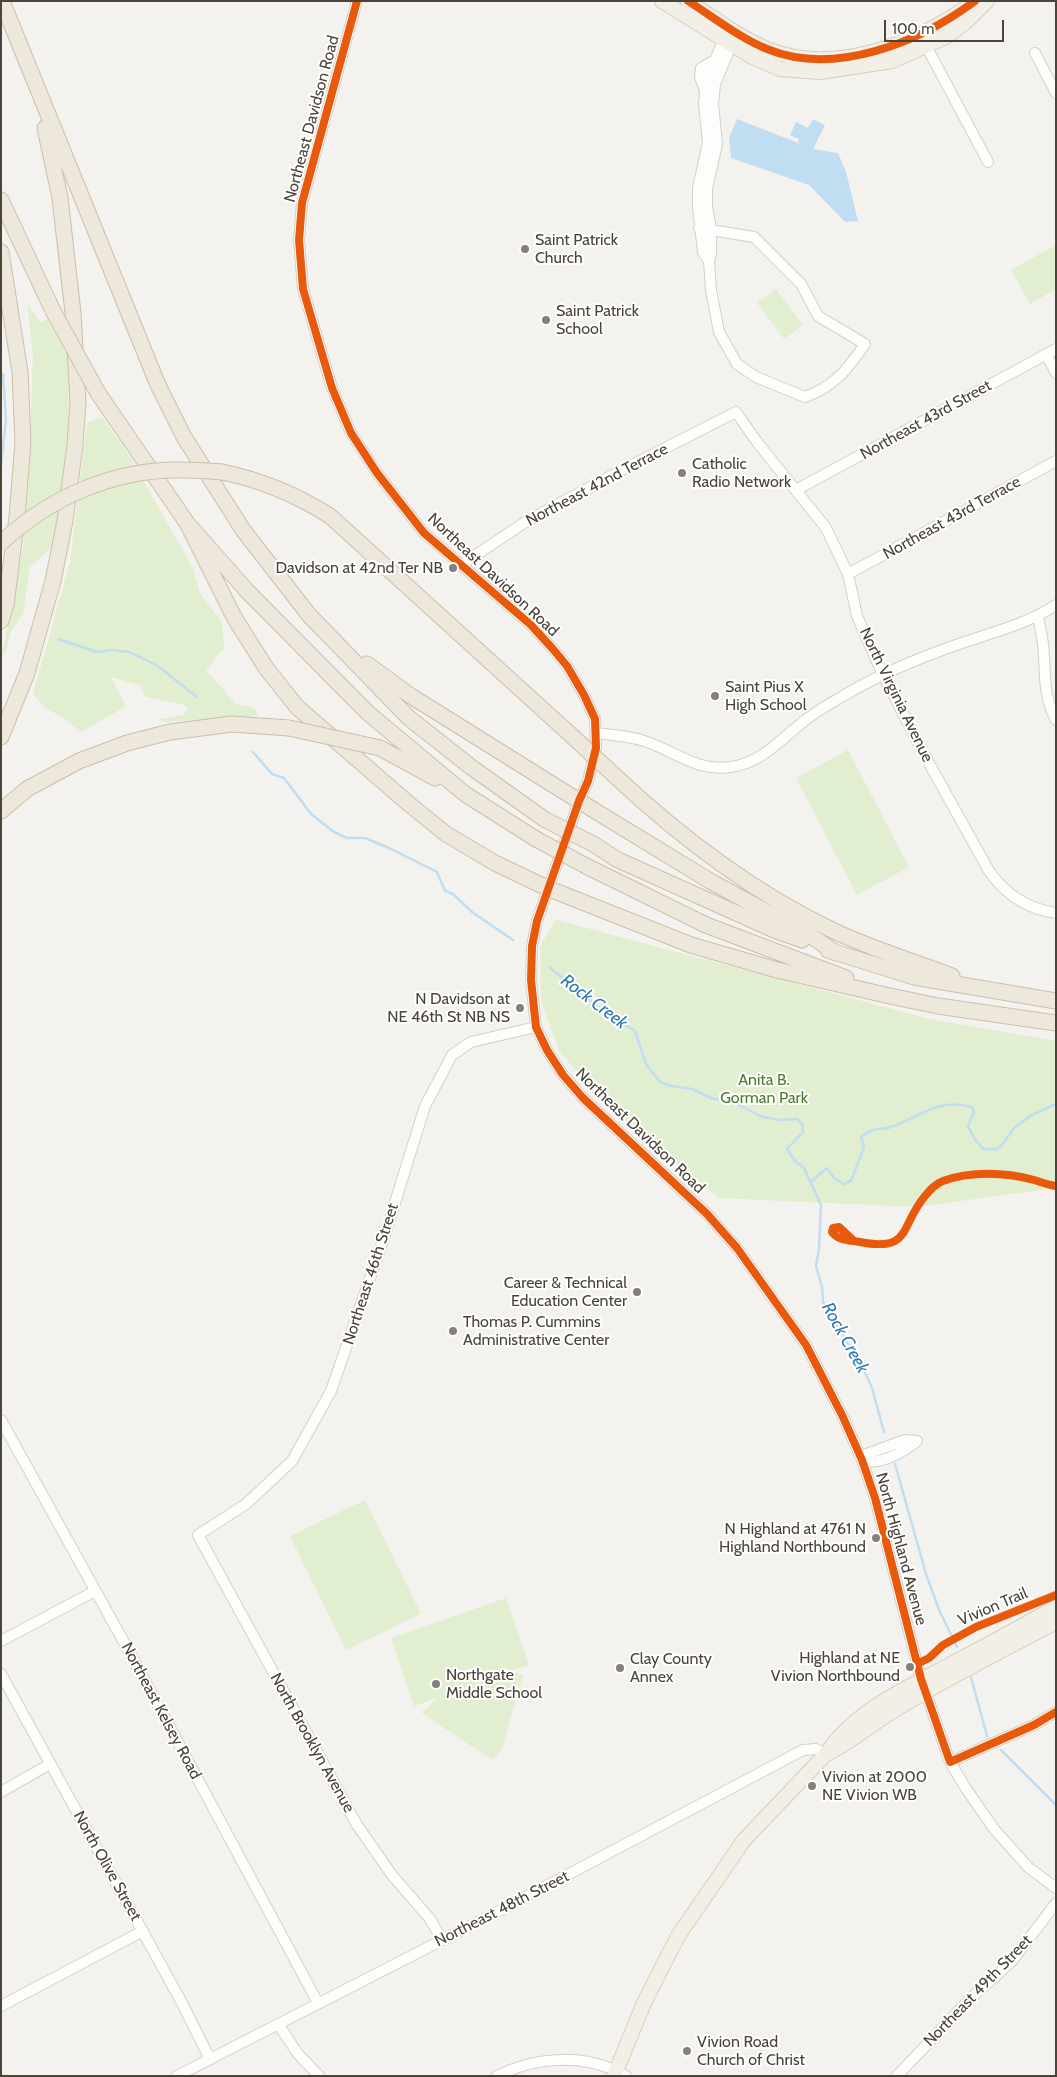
<!DOCTYPE html>
<style>
body{margin:0}
#map{position:relative;width:1057px;height:2077px;overflow:hidden;background:#f4f2ee;font-family:Cabin,sans-serif}
canvas{display:block}
.frame{position:absolute;inset:0;border:2px solid #4b4439;pointer-events:none}
.scale{position:absolute;left:884px;top:20px;width:120px;height:22px;box-sizing:border-box;border:2px solid #4b4439;border-top:0;padding-left:6px;font-size:15px;line-height:18px;white-space:nowrap;color:#4b4439;-webkit-text-stroke:4px #fff;paint-order:stroke}
</style>
<div id="map">
<canvas width="1057" height="2077"></canvas>
<div class="frame"></div>
<div class="scale">100 m</div>
</div>
<script>
const context = document.querySelector('canvas').getContext('2d');
context.lineJoin = 'round';
function fillPath(path, color) {
  context.fillStyle = color;
  context.fill(path, 'evenodd');
}
function stroke(path, color, width, dash) {
  context.strokeStyle = color;
  context.lineWidth = width;
  context.lineCap = dash ? 'butt' : 'round';
  context.setLineDash(dash || []);
  context.stroke(path);
}
function drawText(font, color, halo, rows, align = 'center') {
  context.font = font + ' Cabin,sans-serif';
  context.lineWidth = 4;
  context.setLineDash([]);
  context.textBaseline = 'middle';
  context.strokeStyle = halo;
  context.fillStyle = color;
  for (const [text, x, y, turn = 0] of rows) {
    context.save();
    context.translate(x, y);
    context.rotate((+turn || 0) * Math.PI / 180);
    context.textAlign = isNaN(turn) ? turn : align;
    if (halo) context.strokeText(text, 0, 0);
    context.fillText(text, 0, 0);
    context.restore();
  }
}
fillPath(new Path2D(`
 M 1056,245 L 1056,289 L 1030,304 L 1011,270 Z
 M 776,289 L 803,325 L 784,339 L 757,303 Z
 M 27,304 L 41,322 L 47,319 L 69,359 L 68,439 L 54,540 L 49,550 L 30,567 L 23,614 L 11,631 L 6,651 L 2,655 L 23,547 L 28,490 L 33,354 Z
 M 102,417 L 128,454 L 193,568 L 200,593 L 222,623 L 224,648 L 206,670 L 236,704 L 255,708 L 258,716 L 165,722 L 159,719 L 183,715 L 188,709 L 184,705 L 146,697 L 140,685 L 111,677 L 126,706 L 82,732 L 60,716 L 45,708 L 33,694 L 70,562 L 87,423 Z
 M 848,750 L 909,867 L 857,895 L 796,778 Z
 M 556,920 L 930,1019 L 1056,1041 L 1056,1188 L 916,1207 L 719,1198 L 608,1107 L 559,1051 L 541,1000 L 540,946 Z
 M 365,1500 L 421,1614 L 346,1650 L 290,1536 Z
 M 506,1598 L 529,1665 L 512,1671 L 523,1675 L 502,1748 L 493,1759 L 486,1756 L 422,1713 L 437,1698 L 414,1706 L 391,1638 Z`), '#e1eecf');
fillPath(new Path2D(`
 M 737,119 L 806,146 L 798,142 L 799,139 L 790,135 L 796,122 L 808,128 L 813,119 L 825,125 L 813,149 L 838,153 L 846,172 L 858,221 L 845,222 L 809,185 L 731,158 L 729,138 Z`), '#c0ddf1');
stroke(new Path2D(`
 M 1,465 L 6,419 L 3,374
 M 58,639 L 97,652 L 112,650 L 130,652 L 158,666 L 197,697
 M 253,752 L 272,774 L 284,778 L 311,814 L 334,832 L 347,838 L 365,838 L 389,848 L 437,872 L 445,891 L 453,894 L 472,912 L 513,940
 M 549,967 L 603,1011 L 635,1031 L 646,1064 L 660,1082 L 671,1086 L 692,1089 L 711,1098 L 735,1103 L 760,1116 L 778,1120 L 797,1119 L 802,1124 L 803,1132 L 787,1149 L 796,1162 L 804,1168 L 821,1205 L 819,1249 L 816,1266 L 822,1287 L 823,1302 L 865,1372 L 872,1388 L 884,1432
 M 811,1182 L 827,1168 L 834,1178 L 844,1184 L 851,1181 L 864,1147 L 861,1137 C 878,1124 879,1132 894,1126 C 923,1115 938,1098 972,1107 L 974,1112 L 968,1126 L 974,1138 L 983,1149 L 997,1149 L 1001,1146 L 1014,1128 L 1030,1116 L 1056,1104
 M 895,1464 L 926,1574 L 940,1612 L 957,1647
 M 971,1677 L 987,1736
 M 1001,1750 L 1056,1805`), '#c0ddf1', 2.5);
const minor = new Path2D(`
 M 357,1 L 302,203 L 299,240 L 303,289 L 332,388 L 351,433 L 377,473 L 424,533 L 531,625 L 552,648 L 567,666 L 584,695 L 595,719 L 596,748 L 588,781 L 579,801 L 537,921 L 532,946 L 531,980 L 536,1027 L 547,1050 L 563,1075 L 583,1098 L 707,1214 L 737,1248 L 806,1345 L 842,1415 L 862,1460 L 875,1498 L 921,1679 L 950,1762 L 965,1787 L 994,1829 L 1029,1868 L 1056,1888
 M 924,42 L 988,162
 M 1035,53 L 1056,93
 M 705,90 L 700,77 L 701,68 L 715,60
 M 699,228 L 754,237 L 801,284 L 818,316 L 865,344 C 847,370 835,386 805,397 L 756,377 L 737,364 L 719,332 L 711,290 L 709,261 L 711,254 L 711,230 L 707,206 L 707,189 L 717,144 L 713,104 L 715,84 L 734,38
 M 709,261 L 703,252 L 698,207 L 698,188 L 708,143 L 704,104 L 706,82 L 726,34
 M 1046,354 L 1056,373
 M 796,490 L 1056,349
 M 461,565 L 527,521 L 624,469 L 736,412 L 757,442 L 826,528 L 848,574 L 857,616 L 883,675 L 930,765 L 989,871 C 1006,895 1027,909 1056,913
 M 848,574 L 1056,461
 M 1038,617 C 1040,626 1042,635 1043,644 C 1046,671 1042,694 1056,720
 M 597,733 C 611,735 627,736 641,740 C 673,749 694,772 731,767 C 761,763 780,740 803,722 C 814,713 826,706 838,699 C 877,675 918,658 962,643 C 994,632 1027,624 1056,605
 M 1,1420 L 131,1655 L 318,2003
 M 905,1440 L 917,1441 C 904,1452 879,1466 862,1460 L 867,1454 Z
 M 1,1641 L 95,1591
 M 1,1674 L 182,2003 L 210,2059
 M 950,1762 L 1034,1725 L 1056,1712
 M 1,1792 L 50,1764
 M 442,1940 L 430,1919 L 392,1875 L 357,1825 L 198,1535 L 246,1504 L 292,1461 L 331,1391 L 384,1238 L 425,1106 L 452,1055 L 471,1042 L 536,1027
 M 1,2006 L 143,1931
 M 278,2024 L 298,2054 L 319,2076
 M 177,2076 L 501,1910 L 803,1750 L 816,1749 L 826,1754
 M 497,2076 C 537,2056 586,2053 626,2076
 M 897,2076 L 970,1999 L 1012,1961 L 1056,1903`);
const major = new Path2D(`
 M 662,1 L 752,57 L 780,69 L 820,72 L 892,61 L 948,36 L 968,20 L 987,1
 M 688,1 C 713,17 740,38 767,49 C 835,77 920,42 975,1
 M 827,1754 C 852,1741 873,1723 898,1708 C 949,1677 1003,1650 1056,1622
 M 614,2076 L 644,2003 L 678,1936 L 744,1840 L 826,1754 C 856,1709 909,1687 955,1662 C 989,1644 1022,1626 1056,1607`);
const highway = new Path2D(`
 M 2,1 L 158,385 L 184,437 L 243,530 L 309,615 L 409,718 L 471,767 L 544,819
 M 1,200 L 53,311
 M 1,252 L 20,372 L 23,442 L 17,517 L 6,605 L 1,621
 M 98,393 L 187,523 L 247,591 L 368,713 L 465,794 L 536,839
 M 222,472 C 262,480 295,494 330,516 L 572,736
 M 187,523 L 234,617 L 266,668 L 297,707 L 409,804 L 446,834 L 495,863 L 547,888 L 691,945 L 777,970 L 890,996 L 938,1006 L 1056,1023
 M 367,664 L 411,696 L 579,801 L 710,881 L 811,936 L 836,953
 M 1,737 L 27,673 L 53,581 L 65,521 L 75,445 L 78,402 L 73,313 L 60,198 L 45,128
 M 380,748 L 435,778
 M 614,775 C 680,837 752,892 834,931 C 872,949 913,961 952,976
 M 1,811 L 27,789 L 79,761 L 127,743 L 170,732 L 232,724 L 289,728
 M 595,845 L 616,859 L 774,930 L 802,940
 M 586,866 L 706,925 L 846,978
 M 828,950 L 914,977 L 1056,1001`);
stroke(minor, '#d2d0cb', 12);
stroke(major, '#d6cebb', 16);
stroke(highway, '#ccbfa9', 17);
stroke(minor, '#fdfdfc', 10);
stroke(major, '#f2efe6', 14);
stroke(highway, '#ede8db', 15);
const highwayBridge = new Path2D(`
 M 53,311 L 98,393
 M 1,543 C 50,497 116,468 184,470 C 197,470 210,471 222,472
 M 289,728 L 380,748
 M 572,736 L 614,775
 M 544,819 L 595,845
 M 536,839 L 586,866`);
stroke(highwayBridge, '#ccbfa9', 17, []);
stroke(highwayBridge, '#ede8db', 15);
stroke(new Path2D(`
 M 357,1 L 302,203 L 299,240 L 303,289 L 332,388 L 351,433 L 377,473 L 424,533 L 531,625 L 552,648 L 567,666 L 584,695 L 595,719 L 596,748 L 588,781 L 579,801 L 537,921 L 532,946 L 531,980 L 536,1027 L 547,1050 L 563,1075 L 583,1098 L 707,1214 L 737,1248 L 806,1345 L 842,1415 L 862,1460 L 875,1498 L 921,1679 L 950,1762 L 1034,1725 L 1056,1712
 M 688,1 C 713,17 740,38 767,49 C 835,77 920,42 975,1
 M 854,1241 L 839,1227 L 833,1228 L 832,1232 C 839,1241 849,1240 860,1242 C 912,1252 899,1227 925,1196 C 930,1190 935,1184 943,1181 C 970,1171 1005,1172 1034,1180 C 1041,1182 1048,1185 1056,1186
 M 917,1664 L 929,1658 L 943,1645 L 976,1627 L 1056,1595`), '#e8590c', 8);
for (const [x, y, r, color] of [
 [525,249,5,"#868178"],
 [546,320,5,"#868178"],
 [682,473,5,"#868178"],
 [453,568,5,"#868178"],
 [715,696,5,"#868178"],
 [520,1008,5,"#868178"],
 [637,1292,5,"#868178"],
 [453,1331,5,"#868178"],
 [876,1538,5,"#868178"],
 [910,1667,5,"#868178"],
 [620,1668,5,"#868178"],
 [436,1684,5,"#868178"],
 [812,1786,5,"#868178"],
 [687,2051,5,"#868178"]
]) {
  const dot = new Path2D();
  dot.arc(x, y, r, 0, 2 * Math.PI);
  context.fillStyle = color;
  context.fill(dot);
  stroke(dot, '#fff', 2);
}
drawText('16px', '#4b4439', '#fff', [
 ["Northeast Davidson Road",312,119,-75],
 ["Northeast 43rd Street",926,420,-29],
 ["Northeast 42nd Terrace",597,485,-28],
 ["Northeast 43rd Terrace",952,518,-29],
 ["Northeast Davidson Road",493,575,43],
 ["North Virginia Avenue",896,695,64],
 ["Northeast Davidson Road",640,1131,44],
 ["Northeast 46th Street",371,1274,-72],
 ["North Highland Avenue",901,1549,75],
 ["Vivion Trail",993,1607,-23],
 ["Northeast Kelsey Road",161,1711,62],
 ["North Brooklyn Avenue",312,1743,61],
 ["North Olive Street",107,1866,61],
 ["Northeast 48th Street",502,1909,-27],
 ["Northeast 49th Street",978,1991,-46]
]);
drawText('16px', '#4b4439', '#fff', [
 ["Saint Patrick",535,240],
 ["Church",535,258],
 ["Saint Patrick",556,311],
 ["School",556,329],
 ["Catholic",692,464],
 ["Radio Network",692,482],
 ["Davidson at 42nd Ter NB",443,568,"right"],
 ["Saint Pius X",725,687],
 ["High School",725,705],
 ["N Davidson at",510,999,"right"],
 ["NE 46th St NB NS",510,1017,"right"],
 ["Career & Technical",627,1283,"right"],
 ["Education Center",627,1301,"right"],
 ["Thomas P. Cummins",463,1322],
 ["Administrative Center",463,1340],
 ["N Highland at 4761 N",866,1529,"right"],
 ["Highland Northbound",866,1547,"right"],
 ["Highland at NE",900,1658,"right"],
 ["Vivion Northbound",900,1676,"right"],
 ["Clay County",630,1659],
 ["Annex",630,1677],
 ["Northgate",446,1675],
 ["Middle School",446,1693],
 ["Vivion at 2000",822,1777],
 ["NE Vivion WB",822,1795],
 ["Vivion Road",697,2042],
 ["Church of Christ",697,2060]
], 'left');
drawText('16px', '#4a7f2a', '#fff', [
 ["Anita B.",764,1080],
 ["Gorman Park",764,1098]
]);
drawText('italic 18px', '#2e7ab2', '#fff', [
 ["Rock Creek",594,1002,37],
 ["Rock Creek",845,1338,61]
]);
</script>
